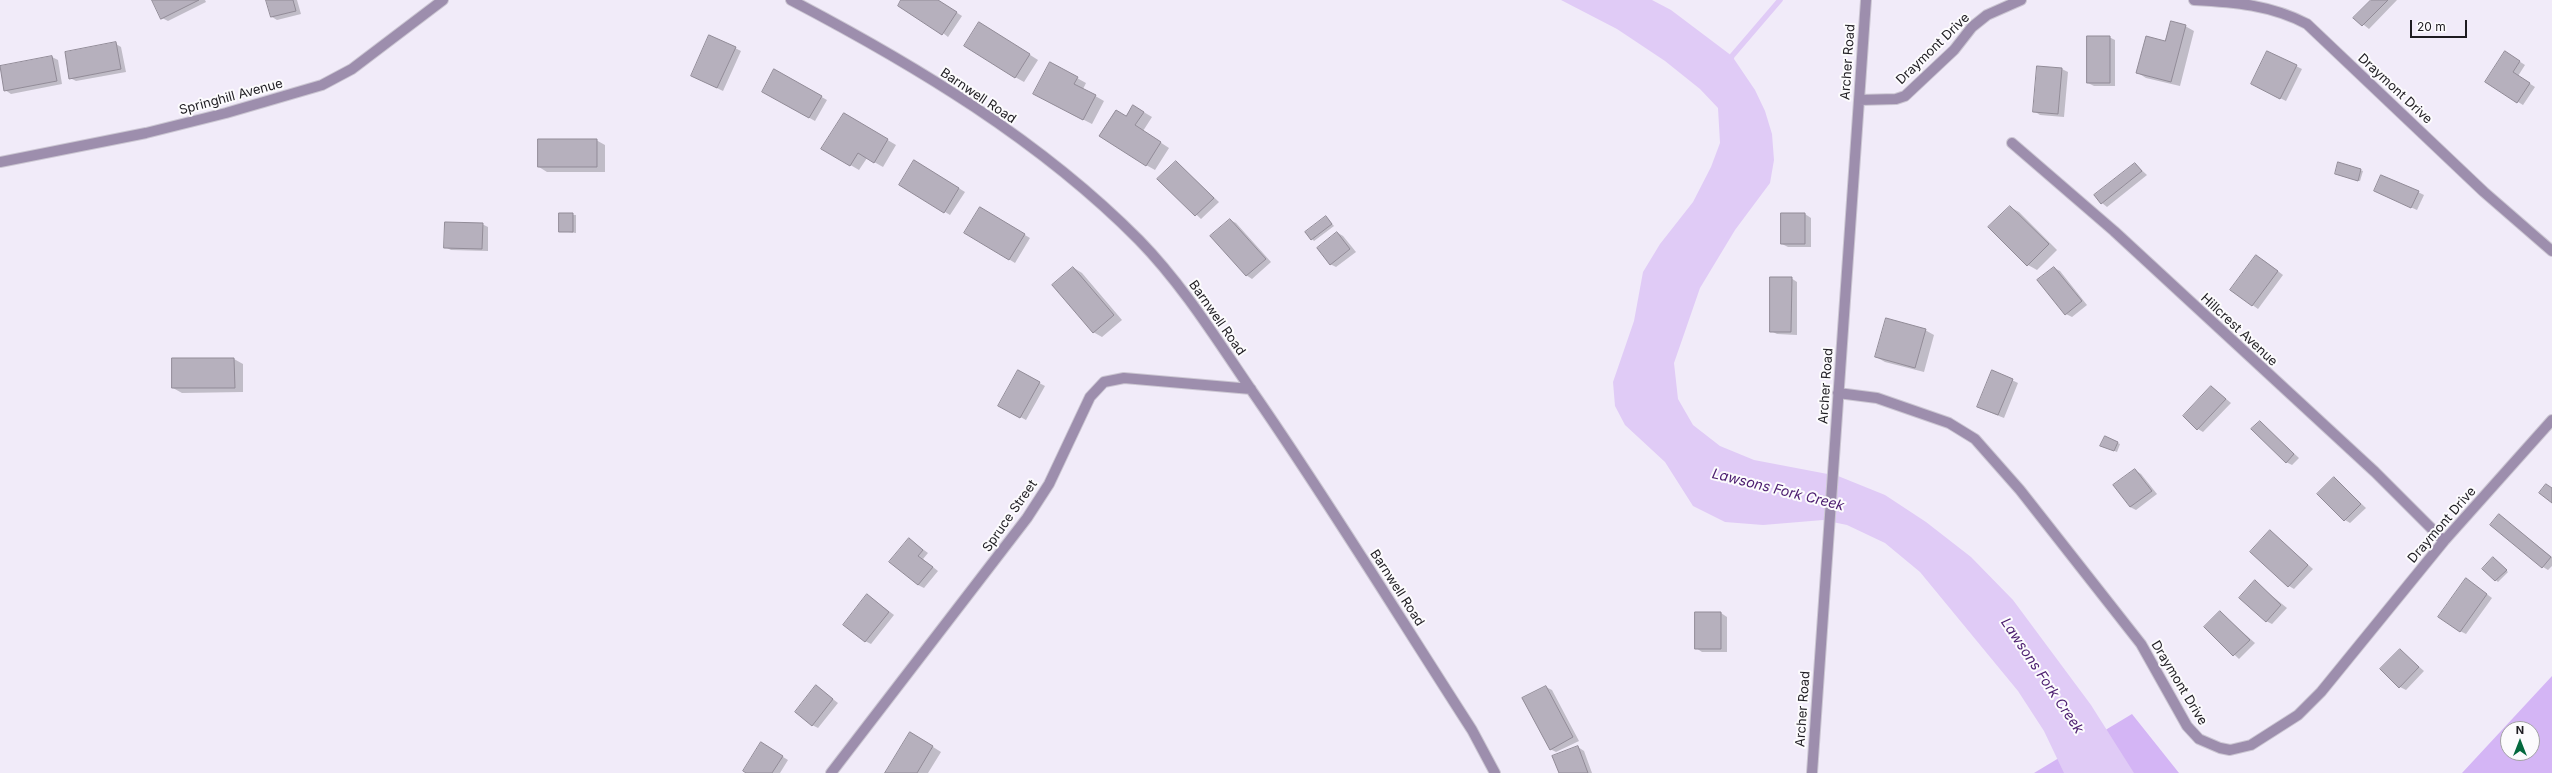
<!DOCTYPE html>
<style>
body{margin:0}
#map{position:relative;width:2552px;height:773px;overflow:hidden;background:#f1ebf9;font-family:Inter,sans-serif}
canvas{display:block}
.north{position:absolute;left:2500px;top:721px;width:40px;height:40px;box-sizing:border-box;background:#fcfbfd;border:1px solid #a3a2a5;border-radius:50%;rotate:0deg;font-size:11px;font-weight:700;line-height:16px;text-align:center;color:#1e1c21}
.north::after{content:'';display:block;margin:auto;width:14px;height:18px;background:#03683d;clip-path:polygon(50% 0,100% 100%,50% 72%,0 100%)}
.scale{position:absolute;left:2410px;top:20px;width:57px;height:18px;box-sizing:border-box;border:2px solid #1e1c21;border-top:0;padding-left:5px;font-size:12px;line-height:14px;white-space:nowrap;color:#1e1c21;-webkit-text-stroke:3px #fcfbfd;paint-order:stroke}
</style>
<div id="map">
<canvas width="2552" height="773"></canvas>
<div class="north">N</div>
<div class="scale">20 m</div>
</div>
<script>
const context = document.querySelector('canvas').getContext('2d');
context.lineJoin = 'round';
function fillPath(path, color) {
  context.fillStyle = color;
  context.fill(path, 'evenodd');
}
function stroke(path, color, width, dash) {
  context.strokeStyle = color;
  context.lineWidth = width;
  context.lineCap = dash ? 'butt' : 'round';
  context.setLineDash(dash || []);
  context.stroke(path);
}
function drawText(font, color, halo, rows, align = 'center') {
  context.font = font + ' Inter,sans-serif';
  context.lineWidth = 4;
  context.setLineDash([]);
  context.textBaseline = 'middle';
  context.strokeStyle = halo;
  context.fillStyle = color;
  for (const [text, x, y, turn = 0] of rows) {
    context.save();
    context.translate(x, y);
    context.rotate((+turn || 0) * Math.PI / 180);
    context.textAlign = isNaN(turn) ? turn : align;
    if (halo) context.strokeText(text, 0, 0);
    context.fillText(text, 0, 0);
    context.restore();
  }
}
fillPath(new Path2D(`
 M 2552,676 L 2552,773 L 2462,773 ZM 2508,729 L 2532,729 L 2532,753 L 2508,753 Z
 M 2132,714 L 2179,773 L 2034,773 Z`), '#d4b5f5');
fillPath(new Path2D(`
 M 1561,0 L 1652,0 L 1671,10 L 1732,56 L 1755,90 L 1765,111 L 1772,134 L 1774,160 L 1770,183 L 1735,230 L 1700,288 L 1674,363 L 1678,399 L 1693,425 L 1720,446 L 1754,460 L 1838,476 L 1885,495 L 1926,522 L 1971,557 L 2013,600 L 2091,705 L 2134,773 L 2064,773 L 2044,731 L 2018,691 L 1920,572 L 1885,543 L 1847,525 L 1823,520 L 1763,525 L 1725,522 L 1693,506 L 1665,462 L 1625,425 L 1615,406 L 1613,382 L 1634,321 L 1643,272 L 1660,244 L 1693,202 L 1711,167 L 1720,143 L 1718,108 L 1700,89 L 1665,61 L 1617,29 Z`), '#e0cbf6');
fillPath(new Path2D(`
 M 153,0 L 205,0 L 206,2 L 168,21 L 162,18 Z
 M 267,0 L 297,0 L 301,14 L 277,20 L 272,17 Z
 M 902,0 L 937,0 L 962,16 L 948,37 Z
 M 2372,0 L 2397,0 L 2369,29 L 2355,18 Z
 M 2185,26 L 2194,31 L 2180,86 L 2146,78 L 2138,73 Z
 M 988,28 L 1038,60 L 1024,82 L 1015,77 Z
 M 2109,37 L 2115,40 L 2115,86 L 2094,86 L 2088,83 Z
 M 116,44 L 121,47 L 126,72 L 76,81 L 70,78 Z
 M 735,48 L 741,51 L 723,91 L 692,76 Z
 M 2511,56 L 2525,65 L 2518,76 L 2535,87 L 2523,105 L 2486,82 Z
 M 52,57 L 58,60 L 62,84 L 11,94 L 5,90 Z
 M 2296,66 L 2302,69 L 2286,101 L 2258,87 Z
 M 2062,69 L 2068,72 L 2064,117 L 2040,115 L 2034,111 Z
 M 775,71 L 827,100 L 815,121 L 763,92 Z
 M 1077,78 L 1086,83 L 1083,89 L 1104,101 L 1092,124 L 1043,99 Z
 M 1142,111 L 1152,117 L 1143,131 L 1169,148 L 1155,170 L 1146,165 L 1126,117 Z
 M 844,114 L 896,145 L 883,167 L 867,158 L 859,170 L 823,149 Z
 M 596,140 L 605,145 L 605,172 L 547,172 L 539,167 Z
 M 915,161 L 965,192 L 950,215 L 900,184 Z
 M 1176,162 L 1219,202 L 1201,219 L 1159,179 Z
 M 2339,163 L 2363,171 L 2360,181 L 2338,175 Z
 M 2135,164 L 2147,175 L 2107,207 L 2102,203 Z
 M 2375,191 L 2418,192 L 2424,195 L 2417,210 Z
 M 2010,207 L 2019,212 L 2057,250 L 2037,270 L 2028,265 Z
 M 981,209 L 1030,238 L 1015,263 L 966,233 Z
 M 560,214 L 576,215 L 576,233 L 560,231 Z
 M 1805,214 L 1811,218 L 1811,247 L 1788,247 L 1782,244 Z
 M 1326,217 L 1334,226 L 1314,241 L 1312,239 Z
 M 1230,220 L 1236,223 L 1271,262 L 1252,279 L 1246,275 Z
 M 482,224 L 488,227 L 488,251 L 451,250 L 445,247 Z
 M 1338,233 L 1343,236 L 1356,252 L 1336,267 L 1330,264 Z
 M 2262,259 L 2283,275 L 2258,309 L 2231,290 Z
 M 1074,268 L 1082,273 L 1122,320 L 1102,337 L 1093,332 Z
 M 2054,268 L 2060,271 L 2087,305 L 2072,317 L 2066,314 Z
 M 1791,278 L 1797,282 L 1797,335 L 1777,334 L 1771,331 Z
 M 1925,330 L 1934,335 L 1924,372 L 1885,362 L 1876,357 Z
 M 173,359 L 234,359 L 243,364 L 243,392 L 182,393 L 173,388 Z
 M 1993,371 L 2018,383 L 2004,418 L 1984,410 Z
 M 1018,372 L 1045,386 L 1026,420 L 1000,406 Z
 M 2212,387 L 2231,403 L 2203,432 L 2198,429 Z
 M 2260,422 L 2299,458 L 2292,465 L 2286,462 Z
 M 2105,437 L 2120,444 L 2117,452 L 2104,447 Z
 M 2135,470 L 2141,474 L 2157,494 L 2136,510 L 2130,507 Z
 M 2334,478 L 2366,508 L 2350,523 L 2345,520 Z
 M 2499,515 L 2552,557 L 2552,566 L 2548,570 L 2543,567 Z
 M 2270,531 L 2313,569 L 2294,589 L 2289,586 Z
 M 909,539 L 928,553 L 923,559 L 938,571 L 924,588 L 918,585 Z
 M 2496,560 L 2508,572 L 2498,582 L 2483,569 Z
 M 2255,582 L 2287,608 L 2272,624 L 2266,621 Z
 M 2472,583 L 2492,598 L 2466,634 L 2460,631 Z
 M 873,599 L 894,615 L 871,644 L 865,641 Z
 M 2220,612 L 2255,643 L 2239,659 L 2205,627 Z
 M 1721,613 L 1727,617 L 1727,652 L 1702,652 L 1696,648 Z
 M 2400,650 L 2424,671 L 2406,690 L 2400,687 Z
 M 816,686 L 838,703 L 818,728 L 812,725 Z
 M 1546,687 L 1552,690 L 1579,741 L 1556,752 L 1550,749 Z
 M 919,738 L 941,752 L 928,773 L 886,773 Z
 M 767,747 L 788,760 L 780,773 L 748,773 Z
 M 1578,747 L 1584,751 L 1592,773 L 1560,773 Z`), '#0003');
stroke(new Path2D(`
 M 1730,62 L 1732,56 L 1780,0`), '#e0cbf6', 5.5);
const building = new Path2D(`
 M 152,0 L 199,0 L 161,19 Z
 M 266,0 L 293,0 L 296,11 L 271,17 Z
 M 901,0 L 938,0 L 957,12 L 942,35 L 898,6 Z
 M 2371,0 L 2388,0 L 2362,26 L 2353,18 Z
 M 2171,21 L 2186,25 L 2171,82 L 2136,73 L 2146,36 L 2165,41 Z
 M 979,22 L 1030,54 L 1015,78 L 964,46 Z
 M 709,35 L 736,47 L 717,88 L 691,76 Z
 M 2087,36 L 2110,36 L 2110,83 L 2087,83 Z
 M 116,42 L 121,69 L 69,79 L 65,52 Z
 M 2267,51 L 2297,65 L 2280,99 L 2251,84 Z
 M 2505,51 L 2520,61 L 2513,72 L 2530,83 L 2517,103 L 2485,82 Z
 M 52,56 L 57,81 L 4,91 L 0,66 Z
 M 1050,62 L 1078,77 L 1074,84 L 1096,95 L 1083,120 L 1033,94 Z
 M 2037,66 L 2062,68 L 2058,114 L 2033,112 Z
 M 774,69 L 822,96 L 809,118 L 762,92 Z
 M 1133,105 L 1144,112 L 1135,125 L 1161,142 L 1146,166 L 1099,136 L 1116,110 L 1126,116 Z
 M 844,113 L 888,139 L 874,163 L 858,153 L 850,166 L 821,149 Z
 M 538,139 L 597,139 L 597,167 L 538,167 Z
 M 914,160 L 959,188 L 944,213 L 899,185 Z
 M 1176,161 L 1214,198 L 1195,216 L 1157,179 Z
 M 2338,162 L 2361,169 L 2358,181 L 2335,174 Z
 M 2135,163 L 2142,171 L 2101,204 L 2094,195 Z
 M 2381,175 L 2419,191 L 2411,208 L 2374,191 Z
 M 2010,206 L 2049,244 L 2027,266 L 1988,227 Z
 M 980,207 L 1025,234 L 1009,260 L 964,233 Z
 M 559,213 L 573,213 L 573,232 L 559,232 Z
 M 1781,213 L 1805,213 L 1805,244 L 1781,244 Z
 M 1326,216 L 1332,224 L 1311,240 L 1305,232 Z
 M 1230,219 L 1266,259 L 1246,276 L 1210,236 Z
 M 445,222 L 483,223 L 482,249 L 444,248 Z
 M 1337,232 L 1350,249 L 1330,265 L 1317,248 Z
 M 2256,255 L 2278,271 L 2252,306 L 2230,290 Z
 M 1073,267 L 1114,315 L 1093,333 L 1052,285 Z
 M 2054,267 L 2082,301 L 2065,315 L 2037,280 Z
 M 1770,277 L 1792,277 L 1791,332 L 1770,332 Z
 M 1886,318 L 1926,329 L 1915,368 L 1875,357 Z
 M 172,358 L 234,358 L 235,388 L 172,388 Z
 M 1018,370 L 1040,382 L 1020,418 L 998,406 Z
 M 1992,370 L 2013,379 L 1998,415 L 1977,407 Z
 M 2211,386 L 2226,399 L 2197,430 L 2183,416 Z
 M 2260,421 L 2294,454 L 2286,463 L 2251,429 Z
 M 2105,436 L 2118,442 L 2114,451 L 2100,446 Z
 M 2135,469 L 2152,491 L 2130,507 L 2113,485 Z
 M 2334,477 L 2361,504 L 2344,521 L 2317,494 Z
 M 2546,484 L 2552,488 L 2552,503 L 2539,493 Z
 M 2499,514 L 2551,557 L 2542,568 L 2490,525 Z
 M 2270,530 L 2308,565 L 2288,587 L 2250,552 Z
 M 909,538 L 923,550 L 918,556 L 933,567 L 918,585 L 889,562 Z
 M 2493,557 L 2507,570 L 2495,581 L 2482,569 Z
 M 2466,578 L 2487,594 L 2460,632 L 2438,617 Z
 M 2255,580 L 2281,605 L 2266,622 L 2239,598 Z
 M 867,594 L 889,612 L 865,642 L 843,625 Z
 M 2220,611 L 2250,640 L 2233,656 L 2204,627 Z
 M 1695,612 L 1721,612 L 1721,649 L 1695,649 Z
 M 2400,649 L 2419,667 L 2399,688 L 2380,669 Z
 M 816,685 L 833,699 L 812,726 L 795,712 Z
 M 1546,686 L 1573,737 L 1550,750 L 1522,698 Z
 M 910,732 L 933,746 L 917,773 L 885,773 Z
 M 761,742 L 783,756 L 772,773 L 746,773 L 743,771 Z
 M 1578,746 L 1588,773 L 1559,773 L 1552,756 Z`);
fillPath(building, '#b6b0bd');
stroke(building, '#918b97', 1);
const street = new Path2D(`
 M 791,0 C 915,65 1040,140 1139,240 C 1183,285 1217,340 1252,391 C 1329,502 1399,617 1472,730 L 1495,773
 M 2194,0 C 2234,2 2271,5 2307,24 L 2484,192 L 2552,251
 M 1859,100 L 1896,99 L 1905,96 L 1954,50 L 1972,27 L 1987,15 L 2021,0
 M 2012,143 L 2114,231 L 2375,472 L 2444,541
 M 0,162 L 146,133 L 226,113 L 322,85 L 352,69 L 443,0
 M 1838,393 L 1877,398 L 1949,423 L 1975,439 L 2020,490 L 2141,644 L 2187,726 L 2199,739 L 2220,748 L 2230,750 L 2251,745 L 2298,715 L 2321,692 L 2444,541 L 2552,420
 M 831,773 L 1027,518 L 1049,484 L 1090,397 L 1104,382 L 1124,378 L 1251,389
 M 1812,773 L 1866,0`);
stroke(street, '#cbc6d2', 12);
stroke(street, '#9d8ead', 10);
drawText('13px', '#1e1c21', '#fcfbfd', [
 ["Draymont Drive",1933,49,-44],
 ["Archer Road",1848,62,-86],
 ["Draymont Drive",2395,89,43],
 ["Barnwell Road",978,96,34],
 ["Springhill Avenue",231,97,-15],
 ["Barnwell Road",1217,318,55],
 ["Hillcrest Avenue",2239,330,43],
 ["Archer Road",1826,386,-86],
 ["Spruce Street",1010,516,-55],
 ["Draymont Drive",2442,525,-49],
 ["Barnwell Road",1397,588,57],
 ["Draymont Drive",2179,683,59],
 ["Archer Road",1803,709,-86]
]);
drawText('italic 14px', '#4e2071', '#fcfbfd', [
 ["Lawsons Fork Creek",1778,490,14],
 ["Lawsons Fork Creek",2042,676,56]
]);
</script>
